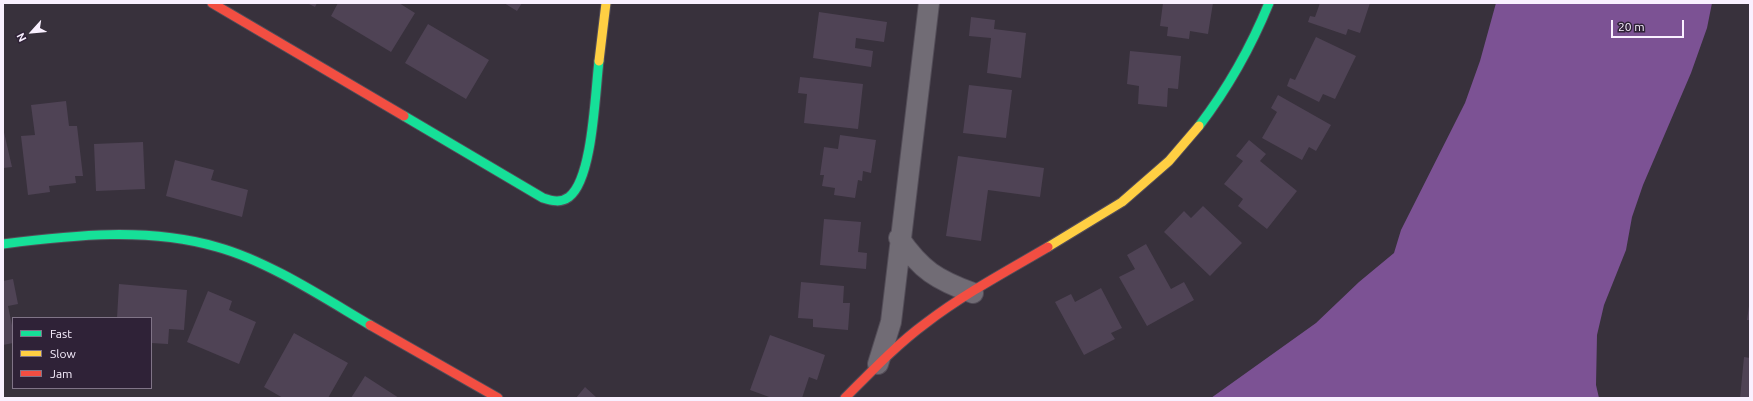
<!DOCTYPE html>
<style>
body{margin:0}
#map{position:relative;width:1753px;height:401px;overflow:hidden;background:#38313c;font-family:Ubuntu,sans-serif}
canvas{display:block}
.frame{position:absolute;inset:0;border:4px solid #f9f0ff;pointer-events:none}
.legend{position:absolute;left:12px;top:317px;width:140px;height:72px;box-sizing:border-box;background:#2f2237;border:1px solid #807487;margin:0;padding:5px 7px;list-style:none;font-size:12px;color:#f9f0ff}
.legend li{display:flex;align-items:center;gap:8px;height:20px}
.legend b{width:20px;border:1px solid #807487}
.north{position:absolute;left:12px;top:12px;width:40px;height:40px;-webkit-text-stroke:3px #2f2237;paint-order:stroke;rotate:243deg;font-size:11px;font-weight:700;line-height:16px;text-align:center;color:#f9f0ff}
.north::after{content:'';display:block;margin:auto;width:14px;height:18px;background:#f9f0ff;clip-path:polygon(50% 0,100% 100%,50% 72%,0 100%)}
.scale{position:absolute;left:1611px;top:20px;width:73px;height:18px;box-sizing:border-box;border:2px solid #f9f0ff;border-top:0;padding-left:5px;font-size:12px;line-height:14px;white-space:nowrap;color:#f9f0ff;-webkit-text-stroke:3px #2f2237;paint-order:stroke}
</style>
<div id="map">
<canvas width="1753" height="401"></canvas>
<div class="frame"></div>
<ul class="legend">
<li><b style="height:5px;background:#16e098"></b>Fast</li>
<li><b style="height:5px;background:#ffcf43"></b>Slow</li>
<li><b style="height:5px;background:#f24e42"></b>Jam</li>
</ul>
<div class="north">N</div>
<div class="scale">20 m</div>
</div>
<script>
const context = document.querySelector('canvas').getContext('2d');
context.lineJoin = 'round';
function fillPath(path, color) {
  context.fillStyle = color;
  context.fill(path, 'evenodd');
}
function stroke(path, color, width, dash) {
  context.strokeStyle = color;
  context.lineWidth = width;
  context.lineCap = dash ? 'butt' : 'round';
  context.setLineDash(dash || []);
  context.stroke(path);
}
fillPath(new Path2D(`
 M 1496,3 L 1712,3 L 1707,28 L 1691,73 L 1643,185 L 1632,217 L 1626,250 L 1604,305 L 1597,335 L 1596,385 L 1599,398 L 1211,398 L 1316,323 L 1359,282 L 1394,253 L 1401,230 L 1465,103 L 1480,61 Z`), '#7c5294');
fillPath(new Path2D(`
 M 307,3 L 317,3 L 315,7 Z
 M 338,3 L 399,3 L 415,13 L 391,52 L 331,16 Z
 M 504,3 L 522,3 L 517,11 Z
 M 1163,3 L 1213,3 L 1208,34 L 1190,31 L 1189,39 L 1167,36 L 1168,27 L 1160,26 Z
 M 1320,3 L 1370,3 L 1360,33 L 1348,29 L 1346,35 L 1308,22 L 1310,16 L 1315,17 Z
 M 819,12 L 887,22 L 884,42 L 856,38 L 855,48 L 873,51 L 871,67 L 813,58 Z
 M 971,17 L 995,20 L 994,29 L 1026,33 L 1021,78 L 987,73 L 991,38 L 969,36 Z
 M 428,24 L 489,60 L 466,99 L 405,63 Z
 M 1316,37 L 1356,56 L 1335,99 L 1323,94 L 1319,102 L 1287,86 L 1290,78 L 1295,80 Z
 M 1130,51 L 1181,56 L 1178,89 L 1168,88 L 1167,107 L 1138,104 L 1139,86 L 1127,84 Z
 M 800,77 L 863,84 L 858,129 L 804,123 L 807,94 L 798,93 Z
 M 969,85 L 1012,90 L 1006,138 L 963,133 Z
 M 1278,95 L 1331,125 L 1316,151 L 1309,147 L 1302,160 L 1262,138 L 1277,112 L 1271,108 Z
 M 66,101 L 69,126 L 77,126 L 83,176 L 75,176 L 76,183 L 49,186 L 50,192 L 28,195 L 21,136 L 35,135 L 31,105 Z
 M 3,128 L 12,167 L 3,168 Z
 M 840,135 L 876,140 L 871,173 L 863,171 L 862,181 L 858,180 L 855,198 L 834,195 L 835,188 L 822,186 L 824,175 L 820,175 L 824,147 L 838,149 Z
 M 1249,140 L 1266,154 L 1260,161 L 1297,191 L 1267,229 L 1238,206 L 1243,199 L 1224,184 L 1243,161 L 1236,156 Z
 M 143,142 L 145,189 L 96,191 L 94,144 Z
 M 958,156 L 1044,168 L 1040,197 L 988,190 L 981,241 L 946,236 Z
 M 175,160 L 214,170 L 211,180 L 248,190 L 242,217 L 166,196 Z
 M 1203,206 L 1242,243 L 1210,276 L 1164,232 L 1184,211 L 1191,218 Z
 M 824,219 L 861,222 L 858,252 L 867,253 L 866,269 L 820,265 Z
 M 1146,244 L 1171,289 L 1184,282 L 1194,300 L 1147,326 L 1119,277 L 1135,269 L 1127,255 Z
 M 13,279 L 18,304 L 8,306 L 13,330 L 13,343 L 3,345 L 3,281 Z
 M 801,282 L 844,286 L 843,303 L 850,303 L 848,330 L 813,327 L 813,319 L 798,318 Z
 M 119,284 L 187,290 L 184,330 L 169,329 L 168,344 L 151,343 L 151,318 L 117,318 Z
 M 1101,288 L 1122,328 L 1111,333 L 1115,339 L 1084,355 L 1055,302 L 1071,294 L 1075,302 Z
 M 208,291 L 232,301 L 229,310 L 256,322 L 239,364 L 187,342 Z
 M 1749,306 L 1750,306 L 1750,320 L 1747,320 Z
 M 294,333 L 348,363 L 328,398 L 283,398 L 264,387 Z
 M 770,335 L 825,355 L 817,380 L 809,377 L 802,398 L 772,398 L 750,390 Z
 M 1744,357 L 1750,358 L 1750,398 L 1740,398 Z
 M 365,376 L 399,398 L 351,398 Z
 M 585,387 L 597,398 L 576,398 Z`), '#4f4355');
const street = new Path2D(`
 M 899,238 C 921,270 937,280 973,293
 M 878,364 L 891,322 L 929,3`);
const fast = new Path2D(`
 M 404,116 L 543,198 C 552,201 561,203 569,197 C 593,179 595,92 599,61
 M 1199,126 C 1228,88 1251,47 1269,3
 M 3,244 C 73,235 148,227 217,247 C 268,261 324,298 370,325`);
const slow = new Path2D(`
 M 599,61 L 606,3
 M 1048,247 L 1122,202 L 1169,161 L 1199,126`);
const jam = new Path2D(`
 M 212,3 L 404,116
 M 370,325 L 498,398
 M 845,398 C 871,372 896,345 926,323 C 964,294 1007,271 1048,247`);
stroke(street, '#534d58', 22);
stroke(fast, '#534d58', 11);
stroke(slow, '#534d58', 11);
stroke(jam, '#534d58', 11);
stroke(street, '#716c75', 20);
stroke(fast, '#16e098', 9);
stroke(slow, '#ffcf43', 9);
stroke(jam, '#f24e42', 9);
</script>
